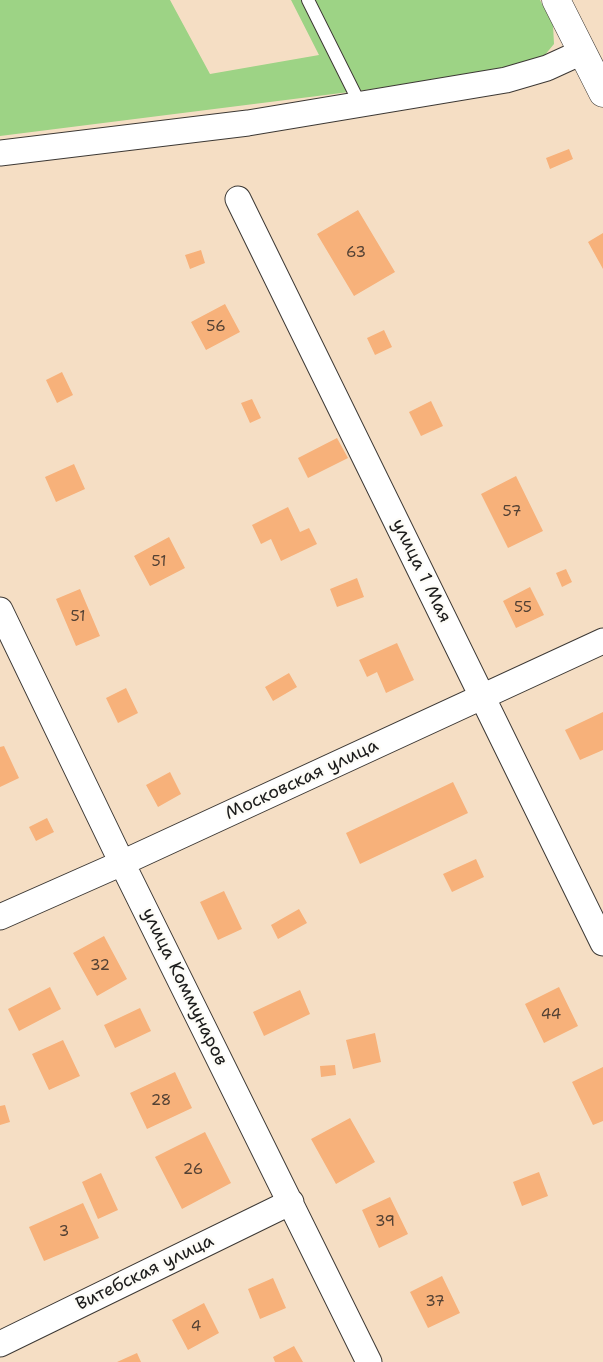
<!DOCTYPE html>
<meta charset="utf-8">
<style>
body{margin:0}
canvas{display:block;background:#f5dec4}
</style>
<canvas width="603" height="1362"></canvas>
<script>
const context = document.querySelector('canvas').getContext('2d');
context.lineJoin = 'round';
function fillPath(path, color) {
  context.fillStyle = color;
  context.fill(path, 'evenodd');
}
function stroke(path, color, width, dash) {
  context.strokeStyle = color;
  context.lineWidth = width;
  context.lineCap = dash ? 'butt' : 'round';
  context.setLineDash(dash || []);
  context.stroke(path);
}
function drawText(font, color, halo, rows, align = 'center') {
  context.font = font + ' "Shantell Sans",sans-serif';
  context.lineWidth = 4.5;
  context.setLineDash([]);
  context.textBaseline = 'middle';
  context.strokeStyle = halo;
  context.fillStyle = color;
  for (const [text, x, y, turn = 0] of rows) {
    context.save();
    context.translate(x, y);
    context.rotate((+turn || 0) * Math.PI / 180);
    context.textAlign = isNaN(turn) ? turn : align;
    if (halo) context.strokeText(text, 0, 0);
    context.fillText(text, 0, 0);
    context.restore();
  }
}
fillPath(new Path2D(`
 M 0,0 L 170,0 L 210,74 L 319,55 L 291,0 L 540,0 L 553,25 L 554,44 L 544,56 L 492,71 L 373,89 L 0,136 Z`), '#9dd385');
fillPath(new Path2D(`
 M 569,149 L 573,159 L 550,169 L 546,158 Z
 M 358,210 L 395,272 L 354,296 L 317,234 Z
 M 603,233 L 603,269 L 588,242 Z
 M 201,250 L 205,263 L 190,269 L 185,255 Z
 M 225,304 L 240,332 L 206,350 L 191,322 Z
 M 384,330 L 392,347 L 375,355 L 367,338 Z
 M 62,372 L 73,395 L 57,403 L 46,380 Z
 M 252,399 L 261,418 L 250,423 L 241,403 Z
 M 431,401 L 443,426 L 421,436 L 409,412 Z
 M 337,438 L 348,458 L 308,478 L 298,458 Z
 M 74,464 L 85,489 L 56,502 L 45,477 Z
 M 516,476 L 543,531 L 508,548 L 481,494 Z
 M 288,507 L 300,532 L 309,528 L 317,544 L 281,561 L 271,539 L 261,544 L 252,525 Z
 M 169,537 L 185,568 L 150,586 L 134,556 Z
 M 566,569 L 572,582 L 562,587 L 556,573 Z
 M 357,578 L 364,597 L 337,607 L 330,589 Z
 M 530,587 L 544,615 L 516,628 L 503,601 Z
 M 80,589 L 100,636 L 76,646 L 56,599 Z
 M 397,643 L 414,680 L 386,693 L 377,672 L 367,677 L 359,660 Z
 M 289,673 L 297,687 L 273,701 L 265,687 Z
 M 126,688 L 138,713 L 118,723 L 106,698 Z
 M 603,712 L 603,750 L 580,760 L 565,730 Z
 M 4,746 L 19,778 L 0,787 L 0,747 Z
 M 170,772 L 181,794 L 158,807 L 146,785 Z
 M 453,782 L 468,813 L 360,864 L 346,833 Z
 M 47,818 L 54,832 L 36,841 L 29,827 Z
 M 476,859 L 484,877 L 452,892 L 443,874 Z
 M 224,891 L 242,929 L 218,940 L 200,902 Z
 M 299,909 L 307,923 L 278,939 L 271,925 Z
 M 104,936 L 127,979 L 97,996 L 73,953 Z
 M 50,987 L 61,1009 L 19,1031 L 8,1009 Z
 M 559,987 L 578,1026 L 544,1043 L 525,1004 Z
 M 300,990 L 310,1014 L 264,1036 L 253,1012 Z
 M 140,1008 L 151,1031 L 115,1048 L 104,1025 Z
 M 375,1033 L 381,1062 L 353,1069 L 346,1040 Z
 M 63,1040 L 80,1076 L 49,1090 L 32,1054 Z
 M 335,1065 L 336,1075 L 321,1077 L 320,1066 Z
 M 603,1067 L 603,1121 L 593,1125 L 572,1082 Z
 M 175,1072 L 192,1108 L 147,1129 L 130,1093 Z
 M 5,1105 L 10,1122 L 0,1125 L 0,1106 Z
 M 350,1118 L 375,1162 L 336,1184 L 311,1139 Z
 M 205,1132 L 231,1183 L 182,1209 L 155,1157 Z
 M 539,1172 L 548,1196 L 522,1206 L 513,1182 Z
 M 101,1173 L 118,1210 L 98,1219 L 82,1182 Z
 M 390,1197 L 408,1234 L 379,1248 L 362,1210 Z
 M 83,1203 L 99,1238 L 44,1261 L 29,1227 Z
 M 442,1276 L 460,1313 L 428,1328 L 410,1292 Z
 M 273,1278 L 286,1308 L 260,1319 L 248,1289 Z
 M 204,1303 L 219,1333 L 188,1350 L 172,1320 Z
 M 294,1346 L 303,1362 L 275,1362 L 273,1357 Z
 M 137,1353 L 141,1362 L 117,1362 Z`), '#f7b17a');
const service = new Path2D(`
 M 308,0 L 360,104`);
const minor = new Path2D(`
 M 0,153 L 248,123 L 506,80 L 547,68 L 582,52
 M 238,199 L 603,943
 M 0,610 L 122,863 L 369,1362
 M 0,917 L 122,863 L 603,641
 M 0,1344 L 291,1202`);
const tertiary = new Path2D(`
 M 556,0 L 603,93`);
stroke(service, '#3d3935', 14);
stroke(minor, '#3d3935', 27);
stroke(tertiary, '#3d3935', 29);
stroke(service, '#fff', 12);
stroke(minor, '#fff', 25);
stroke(tertiary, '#fff', 28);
drawText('15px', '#534134', null, [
 ["63",356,253],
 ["56",216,327],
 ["57",512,512],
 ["51",159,562],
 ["55",523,608],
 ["51",78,617],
 ["32",100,966],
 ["44",551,1015],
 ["28",161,1101],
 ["26",193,1170],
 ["39",385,1222],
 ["3",64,1232],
 ["37",435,1302],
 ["4",196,1327]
]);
drawText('18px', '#1c1c1c', '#fdfcf7', [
 ["улица 1 Мая",421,571,64],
 ["Московская улица",302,780,-25],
 ["улица Коммунаров",184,987,64],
 ["Витебская улица",145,1273,-26]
]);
</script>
